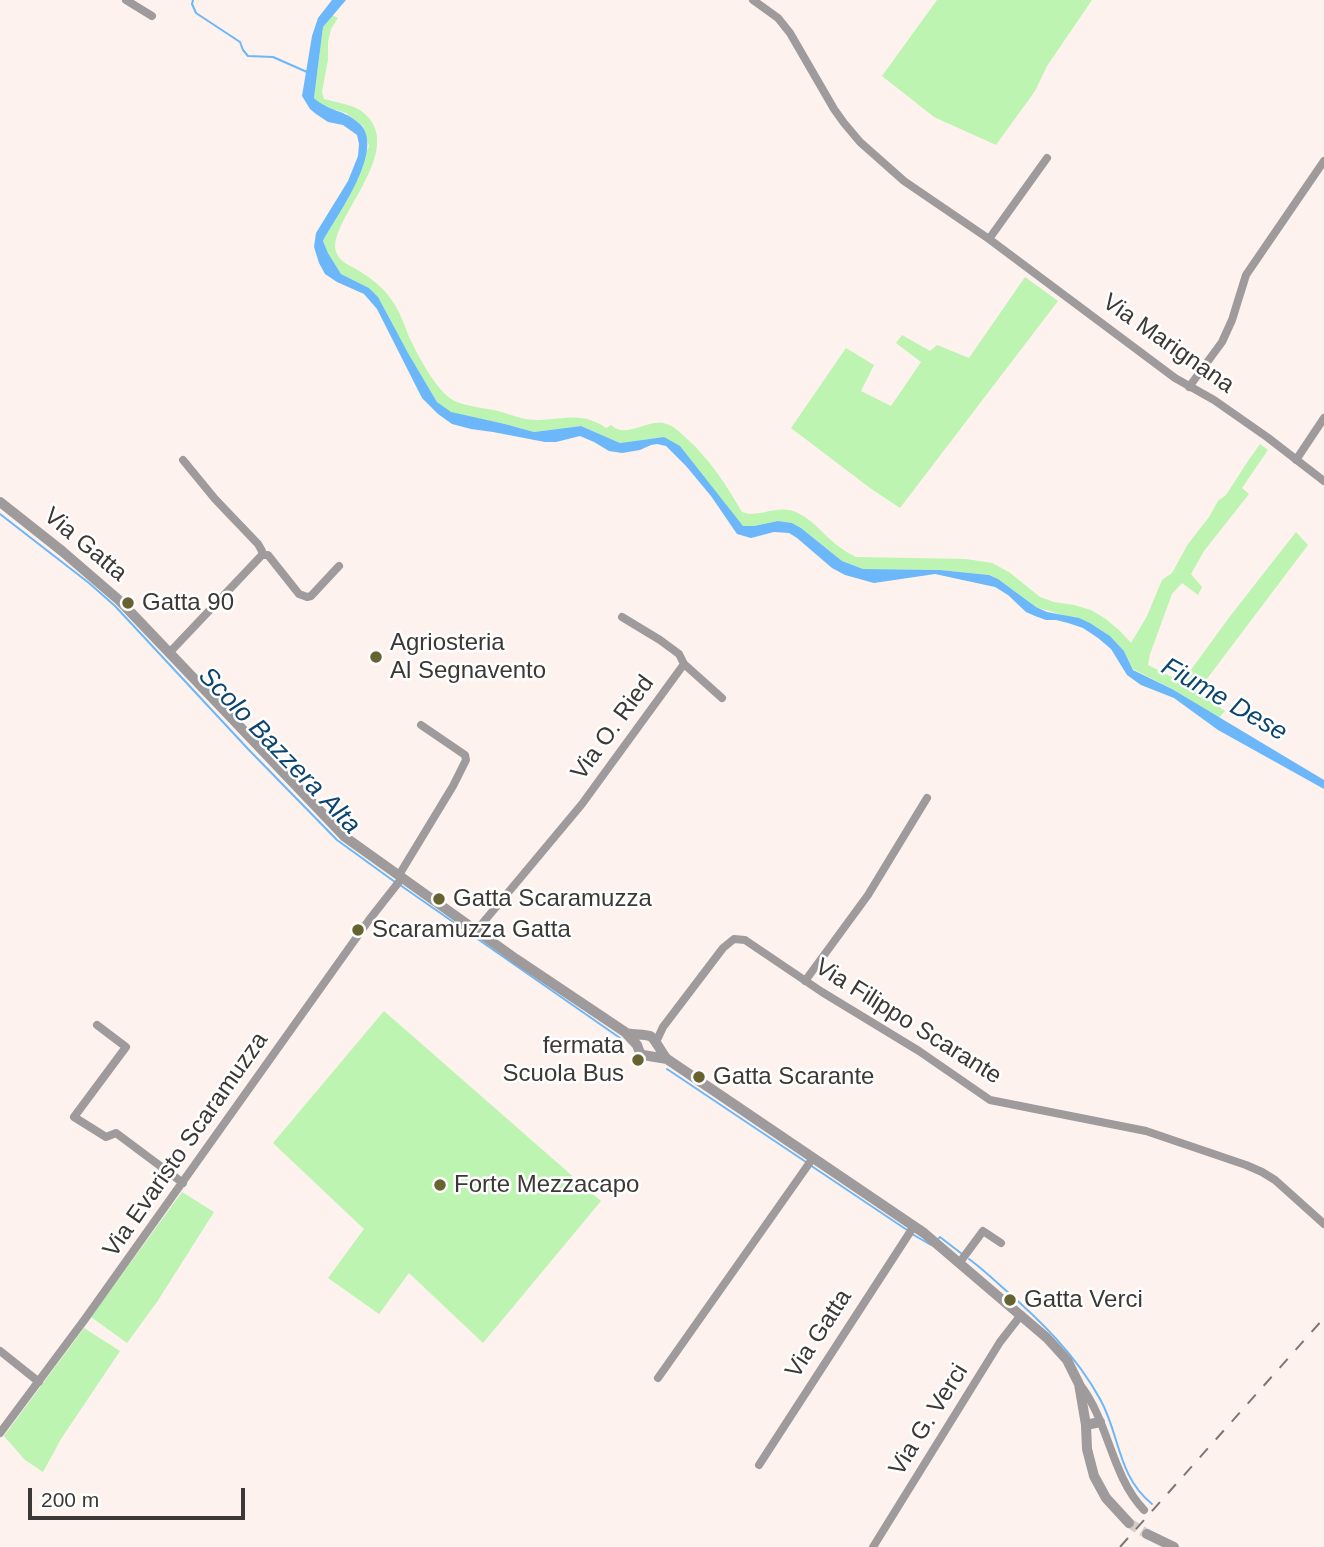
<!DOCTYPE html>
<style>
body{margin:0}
#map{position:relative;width:1324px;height:1547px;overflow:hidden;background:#fdf2ed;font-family:Arial,sans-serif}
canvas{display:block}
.scale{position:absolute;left:28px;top:1488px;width:217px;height:32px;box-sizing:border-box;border:4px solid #3c3835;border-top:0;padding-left:9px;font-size:21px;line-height:24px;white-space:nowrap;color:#3c3835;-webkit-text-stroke:5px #fff;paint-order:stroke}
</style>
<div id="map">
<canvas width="1324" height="1547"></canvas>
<div class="scale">200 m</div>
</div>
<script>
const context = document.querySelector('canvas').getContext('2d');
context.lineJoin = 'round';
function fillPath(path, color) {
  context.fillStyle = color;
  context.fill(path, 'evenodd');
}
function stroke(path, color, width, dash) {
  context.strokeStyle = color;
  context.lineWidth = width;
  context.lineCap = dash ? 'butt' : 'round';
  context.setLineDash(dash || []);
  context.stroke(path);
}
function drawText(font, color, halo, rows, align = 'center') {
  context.font = font + ' Arial,sans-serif';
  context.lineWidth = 5;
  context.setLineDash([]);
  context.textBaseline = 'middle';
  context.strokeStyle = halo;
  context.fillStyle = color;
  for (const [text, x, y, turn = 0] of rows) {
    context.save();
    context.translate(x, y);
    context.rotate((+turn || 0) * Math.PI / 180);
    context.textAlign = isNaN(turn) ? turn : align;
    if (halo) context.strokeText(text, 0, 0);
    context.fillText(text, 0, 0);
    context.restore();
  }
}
fillPath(new Path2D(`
 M 937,0 L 1092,0 L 1047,66 L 1035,91 L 996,145 L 934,117 L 882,76 Z
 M 332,15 L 338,18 L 331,29 L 328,42 L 328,60 L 322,92 L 324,99 C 335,102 350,104 360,110 C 414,148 322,224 337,254 C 342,264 352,266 361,272 C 375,281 387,291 395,305 C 402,316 405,328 410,339 C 419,357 438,395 457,402 C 470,407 485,408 498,411 C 512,415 526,421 539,420 C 566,419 582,412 606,428 L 611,425 C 626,439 645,420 663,423 C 673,425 680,432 686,438 C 710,459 726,485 742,512 C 760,519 777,503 798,513 C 815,521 826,538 841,548 C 846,552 851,554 856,557 L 966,559 L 992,563 L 1009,572 L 1040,597 L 1054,602 L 1074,605 L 1091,610 L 1106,619 L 1120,631 L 1131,643 L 1147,616 L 1162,580 L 1172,573 L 1188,544 L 1209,517 L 1218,501 L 1226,495 L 1248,461 L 1260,444 L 1268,450 L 1242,488 L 1249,494 L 1204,551 L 1191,574 L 1202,587 L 1198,595 L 1182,583 L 1172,594 L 1150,654 L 1148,665 L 1182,682 L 1231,615 L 1296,532 L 1308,545 L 1197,692 L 1225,711 L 1219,718 L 1172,689 L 1133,669 L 1124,651 L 1110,636 L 1090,623 L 1036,607 L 998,579 L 989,575 L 940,570 L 863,569 L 842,561 L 801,528 L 792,523 L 778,521 L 754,526 L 743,526 L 664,437 L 620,443 L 581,426 L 534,432 L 505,424 L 451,413 L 437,402 L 369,288 L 341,274 L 328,253 L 323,241 L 369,146 L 363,126 L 346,113 L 323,106 L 314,98 L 323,27 Z
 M 1025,277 L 1058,301 L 900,508 L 870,488 L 791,428 L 846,348 L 874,365 L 861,391 L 891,406 L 921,362 L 896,343 L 902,335 L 930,351 L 937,345 L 969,358 Z
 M 384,1011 L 601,1201 L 483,1343 L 409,1273 L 379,1314 L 328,1278 L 364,1229 L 273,1143 Z
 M 182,1192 L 214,1212 L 157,1302 L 127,1343 L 91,1317 Z
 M 84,1328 L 120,1351 L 61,1439 L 43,1472 L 25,1460 L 4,1436 Z`), '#bdf4b2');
fillPath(new Path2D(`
 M 332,0 L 346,0 L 323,27 L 314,98 C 329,112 344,109 360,124 C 386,150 336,216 323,241 L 328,253 L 341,274 L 369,288 L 378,297 L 408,353 L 437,402 L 451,412 L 505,424 L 534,432 L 581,426 L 620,443 L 664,437 L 680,446 L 743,526 L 754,526 L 778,521 L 792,523 L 801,528 L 842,561 L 863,569 L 940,570 L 989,575 L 998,579 L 1036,607 L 1047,612 L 1079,618 L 1090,623 L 1110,636 L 1124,651 L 1133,670 L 1172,689 L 1324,780 L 1324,789 L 1218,730 L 1174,698 L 1141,685 L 1127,675 L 1111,649 L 1098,638 L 1083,628 L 1068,623 L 1056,620 L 1046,620 L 1035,616 L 1026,612 L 1008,595 L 995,587 L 935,574 L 874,583 L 845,575 L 832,568 L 797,538 L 789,533 L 774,532 L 751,538 L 737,534 L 711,496 L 686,466 L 666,446 L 657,444 L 651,445 L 640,450 L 622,453 L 609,451 L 594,442 L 580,436 L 556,442 L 545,442 L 493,432 L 471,429 L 452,424 L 438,414 L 422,398 L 377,309 L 364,294 L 337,282 L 325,274 L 319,263 L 314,247 L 316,233 L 348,181 L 358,156 L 359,144 L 357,135 L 343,125 L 328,122 L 316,114 L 310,109 L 302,96 L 312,36 L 318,18 Z`), '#6cb7fa');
stroke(new Path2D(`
 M 193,0 L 192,4 L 196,13 L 240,42 L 243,50 L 248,56 L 273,57 L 307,72
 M 0,514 L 89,583 L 115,606 L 249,750 L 337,840 L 395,882
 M 400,885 L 620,1038
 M 667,1069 L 806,1162
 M 810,1165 L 907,1230
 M 912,1234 L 931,1245
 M 939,1238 L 940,1237 L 962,1254
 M 969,1259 C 980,1267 991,1277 1002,1287 C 1040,1320 1076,1355 1100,1399 C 1120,1434 1117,1476 1152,1504`), '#6cb7fa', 2);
stroke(new Path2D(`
 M 1129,1523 L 1147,1534`), '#d6cdc8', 10, [10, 5]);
stroke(new Path2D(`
 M 126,0 L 152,16
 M 753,0 L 778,18 L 790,33 L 834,109 L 844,123 L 860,142 L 904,181 L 989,239 L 1175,378 L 1214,400 L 1267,437 L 1324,481
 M 989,239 L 1047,158
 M 1189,387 L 1222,342 L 1232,320 L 1246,275 L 1324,161
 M 1296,460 L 1324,418
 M 262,555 L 268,555 L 299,594 L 307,597 L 311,596 L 339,566
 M 622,617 L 660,640 L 679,654 L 684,664 L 722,698
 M 170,652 L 262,555 L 262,551 L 258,544 L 215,499 L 183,460
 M 399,875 L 453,786 L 466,760 L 465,755 L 421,725
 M 476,931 L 582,804 L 684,664
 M 805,981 L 868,895 L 927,798
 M 97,1025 L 126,1047 L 74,1117 L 106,1137 L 116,1133 L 183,1183
 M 656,1042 L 663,1027 L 723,948 L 734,939 L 745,940 L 822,992 L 919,1051 L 990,1100 L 1146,1131 L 1246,1165 L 1262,1172 L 1275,1180 L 1324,1224
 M 960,1262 L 983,1231 L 1001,1243
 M 0,1351 L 39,1382
 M 658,1378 L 813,1158
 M 1081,1386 C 1109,1423 1111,1475 1144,1510
 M 0,1433 L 85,1319 L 369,920 L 402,878
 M 759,1465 L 914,1226
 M 873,1547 L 1000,1342 L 1021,1315`), '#9f9a9b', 8);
stroke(new Path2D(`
 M 0,502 L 62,551 L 120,601 L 345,837 L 516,959 L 625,1032 L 637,1045 L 640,1053 L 643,1055 L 667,1059
 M 627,1033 C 635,1035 643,1034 650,1036 C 655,1038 662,1054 667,1059 L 924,1233 L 1047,1338 L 1067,1360 L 1079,1384 L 1086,1425 L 1087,1449 L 1094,1476 L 1106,1498 L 1129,1523
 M 1086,1425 L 1100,1422
 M 1147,1534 L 1174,1547`), '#9f9a9b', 10);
stroke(new Path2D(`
 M 1120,1547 L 1324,1318`), '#7d7773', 2, [12, 12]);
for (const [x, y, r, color] of [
 [128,603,7,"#676330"],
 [376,657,7,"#676330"],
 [439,899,7,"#676330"],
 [358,930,7,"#676330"],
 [638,1060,7,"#676330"],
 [699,1077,7,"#676330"],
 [440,1185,7,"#676330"],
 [1010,1300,7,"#676330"]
]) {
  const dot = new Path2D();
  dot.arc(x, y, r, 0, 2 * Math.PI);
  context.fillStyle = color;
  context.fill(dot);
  stroke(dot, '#fff', 2.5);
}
drawText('24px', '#3c3835', '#fff', [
 ["Via Marignana",1168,344,35],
 ["Via Gatta",85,545,40],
 ["Via O. Ried",613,728,-54],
 ["Via Filippo Scarante",908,1022,32],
 ["Via Evaristo Scaramuzza",186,1145,-55],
 ["Via Gatta",819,1334,-57],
 ["Via G. Verci",929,1420,-58]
]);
drawText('24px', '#3c3835', '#fff', [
 ["Gatta 90",142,603],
 ["Agriosteria",390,643],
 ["Al Segnavento",390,671],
 ["Gatta Scaramuzza",453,899],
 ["Scaramuzza Gatta",372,930],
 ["fermata",624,1046,"right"],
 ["Scuola Bus",624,1074,"right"],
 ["Gatta Scarante",713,1077],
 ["Forte Mezzacapo",454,1185],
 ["Gatta Verci",1024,1300]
], 'left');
drawText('italic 26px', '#0b446f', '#fff', [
 ["Fiume Dese",1224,700,30],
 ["Scolo Bazzera Alta",279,751,46]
]);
</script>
